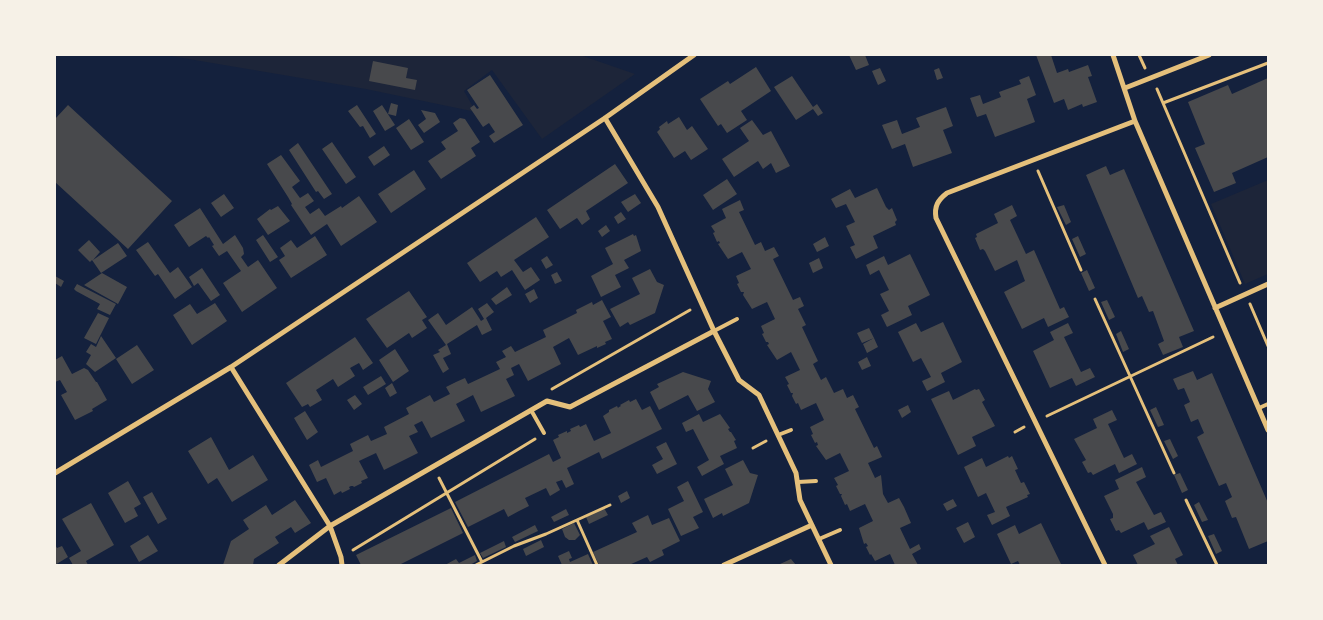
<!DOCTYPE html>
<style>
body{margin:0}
#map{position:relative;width:1323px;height:620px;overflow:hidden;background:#14213d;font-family:"Libre Baskerville",serif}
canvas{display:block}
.frame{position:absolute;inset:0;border:56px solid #f6f1e7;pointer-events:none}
</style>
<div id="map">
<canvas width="1323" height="620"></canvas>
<div class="frame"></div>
</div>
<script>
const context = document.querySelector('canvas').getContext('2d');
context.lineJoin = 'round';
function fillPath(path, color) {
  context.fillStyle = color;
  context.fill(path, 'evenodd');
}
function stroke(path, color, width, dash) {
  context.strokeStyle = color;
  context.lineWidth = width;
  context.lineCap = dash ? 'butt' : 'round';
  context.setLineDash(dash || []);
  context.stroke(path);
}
fillPath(new Path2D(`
 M 165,55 L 580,55 L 635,74 L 542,139 L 492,70 L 464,91 L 476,112 L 366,89 Z
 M 1268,180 L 1268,274 L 1245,284 L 1211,204 Z`), '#1d2539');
fillPath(new Path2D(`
 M 849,55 L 865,55 L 869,65 L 856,70 Z
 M 1036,55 L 1051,55 L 1057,73 L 1068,69 L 1069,72 L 1088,65 L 1092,76 L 1088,77 L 1097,102 L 1083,107 L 1082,104 L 1068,110 L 1064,99 L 1054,103 Z
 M 373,61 L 408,68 L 406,78 L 417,80 L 415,90 L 369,81 Z
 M 756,67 L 771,91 L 741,111 L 747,120 L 727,133 L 721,124 L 718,126 L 700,99 L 728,81 L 730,84 Z
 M 880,68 L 886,81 L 878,85 L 872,71 Z
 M 939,68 L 943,78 L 937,80 L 934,70 Z
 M 490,75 L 523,125 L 494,143 L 489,136 L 495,132 L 489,123 L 483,127 L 470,108 L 474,105 L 477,109 L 479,108 L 467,90 Z
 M 792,76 L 813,107 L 817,104 L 823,113 L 818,116 L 813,109 L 796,120 L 774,87 Z
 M 1029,76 L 1036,95 L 1027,99 L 1035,122 L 995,137 L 986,114 L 977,117 L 970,98 L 980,95 L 983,104 L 1001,97 L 999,92 L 1021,84 L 1019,80 Z
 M 1268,78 L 1268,157 L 1232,173 L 1236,183 L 1214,192 L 1195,148 L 1205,144 L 1188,102 L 1228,85 L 1232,94 Z
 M 391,103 L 398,105 L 396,116 L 388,114 Z
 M 68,105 L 172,201 L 128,249 L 55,182 L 55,119 Z
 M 357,105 L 376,134 L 370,138 L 363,126 L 360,127 L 348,111 Z
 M 382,105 L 395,125 L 385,131 L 373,111 Z
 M 946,107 L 953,126 L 943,130 L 952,153 L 913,167 L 905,144 L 892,149 L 882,125 L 897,120 L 902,134 L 920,127 L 916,118 Z
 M 421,110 L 435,113 L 440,122 L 424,133 L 418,125 L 426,119 Z
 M 679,117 L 687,130 L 692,126 L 708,149 L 691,160 L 685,151 L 674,158 L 657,132 L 660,129 L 659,127 L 667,121 L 668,124 Z
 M 460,118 L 465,119 L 480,142 L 471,148 L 476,156 L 441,179 L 428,161 L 446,149 L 441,142 L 458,131 L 453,123 Z
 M 409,119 L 424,142 L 411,150 L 396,128 Z
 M 752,120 L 763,135 L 771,131 L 790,166 L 776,173 L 771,163 L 763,169 L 758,161 L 734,177 L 722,159 L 749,141 L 740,128 Z
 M 332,142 L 356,177 L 346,184 L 322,149 Z
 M 298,143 L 332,194 L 324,199 L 318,191 L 316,192 L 289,150 Z
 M 384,146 L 390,155 L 374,166 L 368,157 Z
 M 281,155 L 300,181 L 292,187 L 300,198 L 308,193 L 314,201 L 305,207 L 310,214 L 319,208 L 325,216 L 341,206 L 342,208 L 359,196 L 377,222 L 341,246 L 327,224 L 311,235 L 291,205 L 292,204 L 288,197 L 267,164 Z
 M 615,164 L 628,183 L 586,211 L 590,219 L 582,225 L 577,218 L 560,229 L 547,210 Z
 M 1106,166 L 1110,175 L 1124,169 L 1194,331 L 1179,337 L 1183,347 L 1163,355 L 1158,344 L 1164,341 L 1153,311 L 1149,312 L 1142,296 L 1138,298 L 1086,175 Z
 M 414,170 L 426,189 L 391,213 L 378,194 Z
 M 727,179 L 737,194 L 713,210 L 703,195 Z
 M 877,188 L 886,207 L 889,210 L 892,208 L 897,220 L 895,222 L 896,225 L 873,236 L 878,248 L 856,259 L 850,247 L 855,245 L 846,226 L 855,222 L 846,204 L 836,208 L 831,199 L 850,189 L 855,198 Z
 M 224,194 L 234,208 L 221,217 L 211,203 Z
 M 635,194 L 641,203 L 628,212 L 621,202 Z
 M 740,200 L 744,210 L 739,212 L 755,245 L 761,242 L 765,251 L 774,247 L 779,256 L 773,259 L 793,300 L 800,297 L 804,306 L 798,309 L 806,325 L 802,327 L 818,361 L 813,364 L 821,380 L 826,377 L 834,393 L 843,389 L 847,398 L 853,395 L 859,407 L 855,409 L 874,448 L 877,446 L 882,457 L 868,463 L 875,478 L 881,475 L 883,494 L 888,503 L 899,498 L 904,507 L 911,523 L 900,528 L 910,549 L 919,544 L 921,549 L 912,554 L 918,565 L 895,565 L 890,554 L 875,561 L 871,554 L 870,555 L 866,547 L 868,546 L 866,543 L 864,544 L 859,528 L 873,521 L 865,504 L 850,511 L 847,504 L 845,505 L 841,496 L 842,494 L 840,494 L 836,486 L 838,485 L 834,478 L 849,471 L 840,453 L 826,460 L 816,446 L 818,445 L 817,442 L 815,443 L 811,435 L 813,434 L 810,427 L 824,420 L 816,403 L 801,410 L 798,403 L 796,404 L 792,396 L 793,393 L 791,393 L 787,385 L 789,384 L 785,377 L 800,370 L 791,352 L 777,360 L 767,345 L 769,344 L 768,342 L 766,342 L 762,334 L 764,333 L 761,326 L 775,319 L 767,302 L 752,309 L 743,295 L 744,292 L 741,292 L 737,284 L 739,283 L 736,276 L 751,269 L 742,252 L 728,259 L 718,244 L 720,243 L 719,241 L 717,242 L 713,233 L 715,232 L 711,226 L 726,218 L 722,209 Z
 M 1012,205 L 1017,216 L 1010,220 L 1026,254 L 1034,250 L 1060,309 L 1064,307 L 1069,317 L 1048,327 L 1044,318 L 1022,329 L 1004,292 L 1025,281 L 1017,260 L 995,271 L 985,251 L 983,249 L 980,250 L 975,238 L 977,237 L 976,234 L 998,223 L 994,214 Z
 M 1064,205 L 1071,222 L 1066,225 L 1057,207 Z
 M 278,206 L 290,221 L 268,235 L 257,219 L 270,209 L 271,210 Z
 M 200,208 L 223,244 L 235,235 L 243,248 L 244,254 L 241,257 L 248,267 L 258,260 L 277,288 L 242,312 L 223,283 L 241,271 L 227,251 L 219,256 L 212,246 L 214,245 L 209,237 L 208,238 L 206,236 L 189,247 L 174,225 Z
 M 621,212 L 626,219 L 618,224 L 614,217 Z
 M 536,217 L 549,237 L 514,260 L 523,272 L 531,267 L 540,280 L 525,290 L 512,270 L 501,277 L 497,271 L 480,282 L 467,263 Z
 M 606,225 L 610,231 L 602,237 L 598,231 Z
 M 633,234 L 634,236 L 636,235 L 641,251 L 624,260 L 629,268 L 615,275 L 621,287 L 601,297 L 591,276 L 613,264 L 605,248 Z
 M 263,235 L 278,257 L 270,262 L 256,240 Z
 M 315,236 L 327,255 L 291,278 L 279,260 L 285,256 L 280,248 L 291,240 L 297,248 Z
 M 1078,236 L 1086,254 L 1080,257 L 1072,239 Z
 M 825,237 L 829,246 L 817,252 L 813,244 Z
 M 89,240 L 100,252 L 93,260 L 118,243 L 127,256 L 101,273 L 92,260 L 90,262 L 78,250 Z
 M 148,242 L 170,273 L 178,267 L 192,287 L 175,299 L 158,274 L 155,276 L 136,250 Z
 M 910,254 L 930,295 L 908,306 L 912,315 L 887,327 L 881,315 L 889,311 L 880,294 L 889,290 L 879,270 L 870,275 L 866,265 L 884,256 L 888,265 Z
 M 547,256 L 553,265 L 546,269 L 541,260 Z
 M 819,258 L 823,268 L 813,273 L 809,263 Z
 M 202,268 L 220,295 L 211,301 L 198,283 L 194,286 L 189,277 Z
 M 650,269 L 657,282 L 664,285 L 655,313 L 630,325 L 628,322 L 620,327 L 610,309 L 640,294 L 632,278 Z
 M 1087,270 L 1095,288 L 1089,291 L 1081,273 Z
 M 557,272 L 562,281 L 555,284 L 551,275 Z
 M 102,273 L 127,287 L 118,304 L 84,285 Z
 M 55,276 L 64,281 L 61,287 L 55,283 Z
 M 77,284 L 116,304 L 110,315 L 97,309 L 100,304 L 76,291 L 74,289 Z
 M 507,287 L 512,295 L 496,305 L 491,299 Z
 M 534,289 L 538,298 L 530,303 L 525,294 Z
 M 409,291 L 427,317 L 422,320 L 427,328 L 412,338 L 409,333 L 387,348 L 366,319 Z
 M 602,300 L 611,317 L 603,321 L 612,339 L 605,342 L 606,344 L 597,348 L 597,346 L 595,347 L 578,355 L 569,338 L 553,347 L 561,364 L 528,381 L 519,364 L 511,368 L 514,375 L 506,379 L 515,396 L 481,412 L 473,395 L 456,404 L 465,421 L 431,438 L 422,421 L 414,425 L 418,432 L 409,436 L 418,453 L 384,470 L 376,453 L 359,461 L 368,478 L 361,481 L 362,483 L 354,487 L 353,486 L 351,486 L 349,487 L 350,489 L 342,493 L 341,491 L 334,495 L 326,478 L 317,482 L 309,465 L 318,460 L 321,467 L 353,451 L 350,444 L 368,435 L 371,441 L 387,434 L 384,427 L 409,414 L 406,408 L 430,395 L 434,402 L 450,394 L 446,387 L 456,382 L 465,378 L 468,384 L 500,369 L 496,362 L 506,357 L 502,351 L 511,346 L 515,352 L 546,337 L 543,330 L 577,313 L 576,310 L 592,302 L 593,305 Z
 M 1107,300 L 1115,317 L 1109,320 L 1101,302 Z
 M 215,303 L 227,321 L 192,345 L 173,315 L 190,304 L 197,314 Z
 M 487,303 L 494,312 L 486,318 L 492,330 L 482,335 L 477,325 L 447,344 L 451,354 L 443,358 L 449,369 L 443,373 L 433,355 L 440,352 L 438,350 L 446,345 L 428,320 L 438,313 L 446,325 L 472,307 L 481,321 L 484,319 L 478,309 Z
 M 98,313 L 109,318 L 96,344 L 84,338 Z
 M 943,322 L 962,362 L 941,373 L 945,382 L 927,391 L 922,381 L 931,377 L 921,358 L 913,362 L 898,332 L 916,323 L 921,332 Z
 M 1068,323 L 1073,333 L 1064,337 L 1081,372 L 1090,368 L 1095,377 L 1076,386 L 1072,378 L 1050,388 L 1033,351 L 1054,340 L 1050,332 Z
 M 869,328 L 874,338 L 862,343 L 857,333 Z
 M 1121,331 L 1129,349 L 1123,352 L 1116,334 Z
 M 101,336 L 116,358 L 95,372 L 86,364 L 91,355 L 86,352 L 91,344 L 96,347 Z
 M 355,337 L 373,363 L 363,370 L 359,363 L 350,368 L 355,376 L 338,387 L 333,379 L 316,390 L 322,400 L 310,407 L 308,404 L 302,407 L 286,383 Z
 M 874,338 L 878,347 L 867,353 L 863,344 Z
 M 137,345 L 154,370 L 132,384 L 116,359 Z
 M 395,349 L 409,371 L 393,382 L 379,360 Z
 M 62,356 L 72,374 L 84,368 L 88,370 L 96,382 L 97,382 L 107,400 L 92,409 L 93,411 L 75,420 L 61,395 L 67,392 L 60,380 L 55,382 L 55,360 Z
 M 867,357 L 871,366 L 862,370 L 858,362 Z
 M 1193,371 L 1197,380 L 1212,373 L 1268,503 L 1268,541 L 1249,549 L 1236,517 L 1232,518 L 1225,501 L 1232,497 L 1226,483 L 1219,486 L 1197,437 L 1204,433 L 1198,419 L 1191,422 L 1184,405 L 1190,402 L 1184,388 L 1178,390 L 1173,379 Z
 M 683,372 L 711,381 L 708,389 L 715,402 L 697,411 L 688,395 L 659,410 L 650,392 L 659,387 L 657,384 Z
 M 381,376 L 386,384 L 368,395 L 363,387 Z
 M 392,383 L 397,393 L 390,397 L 385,388 Z
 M 975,389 L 976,390 L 979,389 L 985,400 L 982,402 L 995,426 L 972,437 L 976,446 L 958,455 L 931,399 L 949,391 L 953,400 Z
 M 355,395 L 362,404 L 354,410 L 347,400 Z
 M 636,399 L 642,410 L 650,406 L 662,429 L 602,459 L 599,452 L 567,468 L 574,484 L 566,488 L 562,480 L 556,482 L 560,490 L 550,496 L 546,488 L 525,498 L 529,506 L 519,511 L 508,517 L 504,509 L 468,527 L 455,502 L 549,454 L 553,462 L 561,458 L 553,440 L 559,437 L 558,435 L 567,431 L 567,433 L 571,431 L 570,429 L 579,425 L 580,427 L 586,424 L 594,441 L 611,433 L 603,416 L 609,412 L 609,410 L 617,406 L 618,408 L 619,407 L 621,406 L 620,405 L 629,400 L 630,402 Z
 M 908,405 L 911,412 L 902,418 L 898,410 Z
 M 1156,407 L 1164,425 L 1158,427 L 1150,410 Z
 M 1112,410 L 1117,420 L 1108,424 L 1124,458 L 1132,454 L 1137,464 L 1119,473 L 1115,464 L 1093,475 L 1091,472 L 1088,473 L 1082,462 L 1086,460 L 1074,439 L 1097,428 L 1093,419 Z
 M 305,411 L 318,432 L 307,440 L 294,418 Z
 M 699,414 L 703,422 L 720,414 L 730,428 L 728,429 L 730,432 L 731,432 L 736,440 L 734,441 L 737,448 L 720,456 L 724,464 L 702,476 L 697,467 L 709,460 L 693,429 L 686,432 L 682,423 Z
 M 211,437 L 229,470 L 253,455 L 268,480 L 232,502 L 217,478 L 208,484 L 188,451 Z
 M 1170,439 L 1178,456 L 1173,459 L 1164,441 Z
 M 666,442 L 677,464 L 657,474 L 652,465 L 663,459 L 656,447 Z
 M 1008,456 L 1009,458 L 1012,456 L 1018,469 L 1015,470 L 1021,483 L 1024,482 L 1030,494 L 1027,495 L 1028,497 L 1006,507 L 1010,516 L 992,525 L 987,515 L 995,512 L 986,493 L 978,497 L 964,467 L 982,458 L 986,467 Z
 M 743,460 L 750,473 L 758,475 L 749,503 L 723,516 L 722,513 L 713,518 L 704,499 L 733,485 L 725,469 Z
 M 1142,467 L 1146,477 L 1136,482 L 1154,515 L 1161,512 L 1166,522 L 1148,530 L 1144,522 L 1121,533 L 1119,530 L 1116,531 L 1110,519 L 1113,518 L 1113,514 L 1104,496 L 1119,489 L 1115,480 Z
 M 1180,473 L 1188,490 L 1182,493 L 1174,475 Z
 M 128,481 L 141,504 L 134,508 L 138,516 L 125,523 L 108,493 Z
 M 688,481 L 703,512 L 693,517 L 699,528 L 681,536 L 668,509 L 684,501 L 677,487 Z
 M 627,491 L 630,498 L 621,503 L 618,496 Z
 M 152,492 L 167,519 L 158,524 L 143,497 Z
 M 953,499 L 957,506 L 947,511 L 943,504 Z
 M 295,500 L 311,523 L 295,533 L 291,527 L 275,537 L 279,543 L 254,559 L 253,565 L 223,565 L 231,541 L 249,529 L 243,520 L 266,505 L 272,515 Z
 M 1199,502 L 1208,520 L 1202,522 L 1194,505 Z
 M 91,503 L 114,545 L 86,561 L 88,565 L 73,565 L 69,558 L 81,551 L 62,519 Z
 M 451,508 L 463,533 L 399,565 L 361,565 L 356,555 Z
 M 604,508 L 608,515 L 589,524 L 586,517 Z
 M 566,509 L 569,515 L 554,522 L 551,517 Z
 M 648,515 L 652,525 L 669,518 L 680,541 L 662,550 L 664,555 L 650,562 L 647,557 L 629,565 L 599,565 L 593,552 L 637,532 L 632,523 Z
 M 968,522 L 975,537 L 964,543 L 956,528 Z
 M 574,523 L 580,535 L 575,540 L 569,540 L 565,537 L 562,529 Z
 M 1041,523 L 1061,564 L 1020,565 L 1018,561 L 1011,564 L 997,534 L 1015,525 L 1019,534 Z
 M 535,525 L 538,531 L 515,542 L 512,537 Z
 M 1169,527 L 1183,555 L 1175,559 L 1178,565 L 1138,565 L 1133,555 L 1155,544 L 1150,536 Z
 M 1214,534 L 1222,551 L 1216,554 L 1208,536 Z
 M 148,535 L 158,551 L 139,562 L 130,546 Z
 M 541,540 L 544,547 L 526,556 L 523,549 Z
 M 504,541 L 506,547 L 483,558 L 480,553 Z
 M 55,545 L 57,548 L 62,546 L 68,557 L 55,565 Z
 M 569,551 L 572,558 L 569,559 L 570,562 L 588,554 L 593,565 L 562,565 L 558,556 Z
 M 475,555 L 477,561 L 470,565 L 445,565 L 456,559 L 459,563 Z
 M 791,559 L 796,565 L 780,565 L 780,564 Z`), '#48494c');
stroke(new Path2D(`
 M 1139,55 L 1145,68
 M 1157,89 L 1240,283
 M 1163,103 L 1268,63
 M 1038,171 L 1081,270
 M 1095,299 L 1174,473
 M 1250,304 L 1268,346
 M 552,389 L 690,310
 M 1047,416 L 1213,337
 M 1015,432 L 1024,427
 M 753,448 L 766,441
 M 439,478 L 482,562
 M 1186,500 L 1217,565
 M 577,520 L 597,565
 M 353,550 L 535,439
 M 476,565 L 514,546 L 546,534 L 610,505`), '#e5c07b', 3);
stroke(new Path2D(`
 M 714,331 L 737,319
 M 1259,408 L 1268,404
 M 531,410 L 544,433
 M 778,435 L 791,430
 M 798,482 L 816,481
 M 819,539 L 840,530`), '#e5c07b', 4);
stroke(new Path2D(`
 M 1113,55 L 1135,121 L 1268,430
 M 1125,88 L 1209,55
 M 605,118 L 658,207 L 714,331 L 739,380 L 759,395 L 796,473 L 800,500 L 831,565
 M 1215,308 L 1268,284
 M 231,367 L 330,526 L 341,557 L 342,565
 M 55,473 L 231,367 L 605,118 L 694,55
 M 279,565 L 330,526 L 547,401 L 570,407 L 714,331
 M 724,565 L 812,525
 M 1105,565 L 936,218 C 934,206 938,200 947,193 L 1135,121`), '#e5c07b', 5);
</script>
